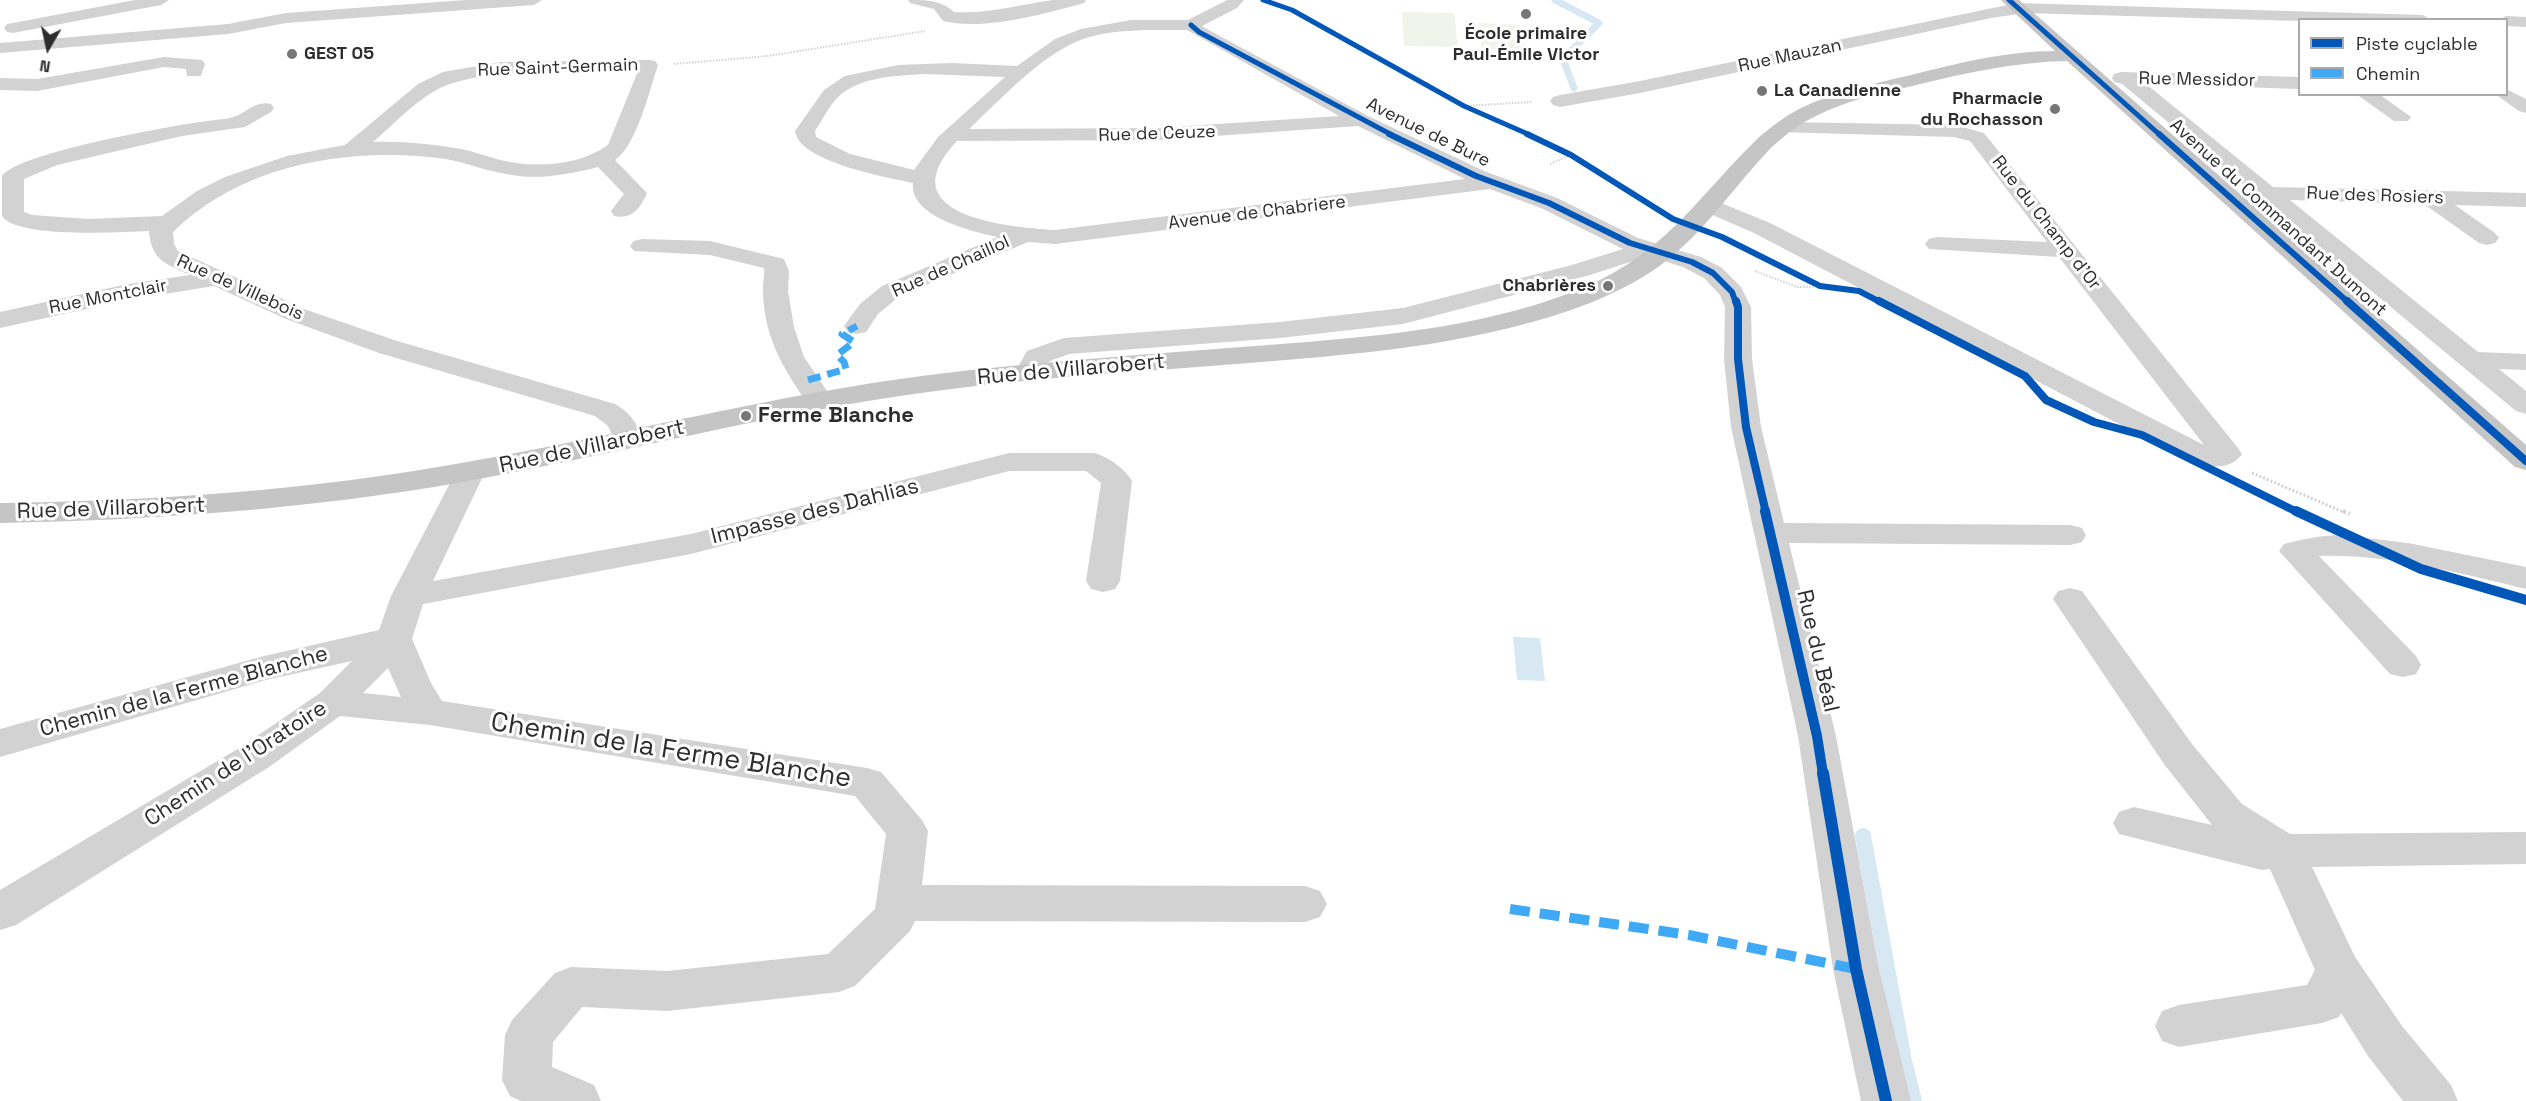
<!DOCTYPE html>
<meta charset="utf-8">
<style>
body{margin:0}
#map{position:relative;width:2526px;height:1101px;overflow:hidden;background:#fff;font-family:"Space Grotesk",sans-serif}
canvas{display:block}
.legend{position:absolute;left:2298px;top:18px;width:210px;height:78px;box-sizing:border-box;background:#fff;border:2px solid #ababab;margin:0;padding:8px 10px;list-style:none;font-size:18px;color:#2d2d2d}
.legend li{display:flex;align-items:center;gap:12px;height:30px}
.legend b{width:30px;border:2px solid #ababab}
.north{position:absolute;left:18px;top:18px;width:60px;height:60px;-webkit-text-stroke:4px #fff;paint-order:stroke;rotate:189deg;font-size:16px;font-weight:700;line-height:24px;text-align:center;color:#2d2d2d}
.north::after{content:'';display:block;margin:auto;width:21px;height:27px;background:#2d2d2d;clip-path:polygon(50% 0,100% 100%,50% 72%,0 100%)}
</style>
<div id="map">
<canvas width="2526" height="1101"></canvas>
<ul class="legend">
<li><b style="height:8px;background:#0057b8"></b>Piste cyclable</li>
<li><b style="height:8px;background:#3fa9f5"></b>Chemin</li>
</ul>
<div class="north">N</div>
</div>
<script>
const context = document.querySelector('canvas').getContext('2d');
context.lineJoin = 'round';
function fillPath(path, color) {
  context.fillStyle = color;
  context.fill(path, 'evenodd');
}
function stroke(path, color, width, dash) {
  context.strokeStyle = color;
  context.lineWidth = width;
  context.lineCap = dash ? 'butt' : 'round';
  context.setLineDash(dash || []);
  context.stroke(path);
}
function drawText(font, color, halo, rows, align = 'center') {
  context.font = font + ' "Space Grotesk",sans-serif';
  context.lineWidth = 6;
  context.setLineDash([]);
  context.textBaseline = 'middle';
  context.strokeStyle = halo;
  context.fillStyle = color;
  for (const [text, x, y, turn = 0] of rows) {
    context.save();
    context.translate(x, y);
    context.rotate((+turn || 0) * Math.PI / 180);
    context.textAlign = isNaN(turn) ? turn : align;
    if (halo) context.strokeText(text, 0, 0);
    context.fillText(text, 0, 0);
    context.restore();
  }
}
fillPath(new Path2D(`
 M 1402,12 L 1454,13 L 1458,47 L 1404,46 Z
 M 1479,23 L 1520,25 L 1525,50 L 1482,49 Z`), '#f0f4eb');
fillPath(new Path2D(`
 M 1513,637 L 1540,638 L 1545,681 L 1517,680 Z`), '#d7e8f2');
stroke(new Path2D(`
 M 1555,0 L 1599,23 L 1563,59 L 1574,88`), '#d7e8f2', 7);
stroke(new Path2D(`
 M 1863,836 L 1904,1061 L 1914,1101`), '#d7e8f2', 16);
stroke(new Path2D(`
 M 674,64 L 768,56 L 925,31
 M 1464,106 L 1532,102
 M 1550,164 L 1571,155
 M 1755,271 L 1797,287 L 1813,287`), '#d2d2d2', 2, [1.5, 1.5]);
stroke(new Path2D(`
 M 2252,473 L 2346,513`), '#d2d2d2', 3, [2, 2]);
stroke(new Path2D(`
 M 2343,511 L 2350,514`), '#d2d2d2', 4, [3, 3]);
fillPath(new Path2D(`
 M 135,0 L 169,0 L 161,5 L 13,33 L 7,32 L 4,28 L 7,24 L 13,23 Z
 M 466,0 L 542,0 L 534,5 L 286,23 L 228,34 L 0,53 L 0,43 L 228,24 L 286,13 Z
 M 908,0 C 927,0 941,0 954,12 C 988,14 1019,5 1053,0 C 1064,0 1075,0 1086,0 L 1084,3 C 1043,14 984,31 943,21 L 934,9 L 910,3 Z
 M 1227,0 L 1244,0 L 1237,8 L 1202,26 L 1205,28 L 1368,116 L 1484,171 L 1557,198 L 1638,238 L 1701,257 L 1722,268 L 1741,287 L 1751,307 L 1752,359 L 1761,427 L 1784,523 L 2070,525 L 2082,528 L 2086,535 L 2082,542 L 2070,545 L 1789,543 L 1836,736 L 1879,969 L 1911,1101 L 1861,1101 L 1833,969 L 1798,736 L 1731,427 L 1724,359 L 1725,307 L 1720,295 L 1704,278 L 1683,267 L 1648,256 L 1590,275 L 1403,324 L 1280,338 L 1069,354 L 1048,362 L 1039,378 L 1029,380 L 1019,378 L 1015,372 L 1027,351 L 1064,338 L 1280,322 L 1403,308 L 1572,265 L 1623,249 L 1541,208 L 1490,189 L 1055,244 L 1028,242 L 900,296 L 878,314 L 866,332 L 857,334 L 848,332 L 844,326 L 860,304 L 882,286 L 998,237 C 974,232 909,217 913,183 C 886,177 799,162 795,131 L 824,90 L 845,76 L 898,65 L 952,63 L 1017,66 L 1055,39 L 1081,29 L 1131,20 L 1188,20 ZM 1146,30 L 1187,30 L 1339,116 L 1157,128 L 969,129 C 1000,100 1038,58 1078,41 C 1099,32 1123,31 1146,30 ZM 925,74 L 1005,77 L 938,137 L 914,170 L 850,154 L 816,137 L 815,131 C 823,119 829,106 839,96 C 862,76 896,76 925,74 ZM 1358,126 L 1465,179 L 1055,230 C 1004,227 887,215 957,141 L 1157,140 Z
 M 2017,3 L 2423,15 L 2431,20 L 2300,20 L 2300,21 L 2025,13 L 1991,18 L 1640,93 L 1560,107 L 1553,105 L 1550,101 L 1553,97 L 1560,95 L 1640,81 Z
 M 2506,16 L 2526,17 L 2526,27 L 2506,26 L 2506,20 L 2499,20 Z
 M 164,57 L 202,60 L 205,64 L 201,76 L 187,76 L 186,69 L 164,67 L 37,91 L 0,90 L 0,78 L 37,79 Z
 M 649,60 L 655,61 L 658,65 C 649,91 637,145 615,160 L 647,193 C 641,208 631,220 614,216 L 611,211 L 624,194 L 598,167 C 570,174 541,180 512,175 C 489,172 468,163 446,159 C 352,146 243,163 173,232 L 174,244 L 178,251 L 304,309 L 397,341 L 615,404 C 629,412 638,423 642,439 L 637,445 L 627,448 L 617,445 L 608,426 L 595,416 L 379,353 L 286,319 L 214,286 L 128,300 L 0,328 L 0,312 L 128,284 L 190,275 C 166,264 151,260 149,231 C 121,232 18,239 2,216 L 2,176 C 19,152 180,124 215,120 C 221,119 228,119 233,117 C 247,113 255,100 271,104 L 274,108 L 271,112 L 245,127 L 182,136 L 57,165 L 24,179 L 24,212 L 32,215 L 88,219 L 162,216 L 197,191 L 225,177 L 287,156 L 345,145 L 418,84 L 443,72 L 501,62 ZM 638,71 L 608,145 C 582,164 541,168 510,162 C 493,159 477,152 461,149 C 432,144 402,141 373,142 C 392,126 411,105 433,92 C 477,65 584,72 638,71 Z
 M 2121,72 L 2300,77 L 2300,89 L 2146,84 L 2273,187 L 2526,193 L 2526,207 L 2455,205 L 2495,233 L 2499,238 L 2495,243 L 2487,245 L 2479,243 L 2424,204 L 2290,200 L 2478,352 L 2526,354 L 2526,370 L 2499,369 L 2526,391 L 2526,414 L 2516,411 L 2262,200 L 2253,198 L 2250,193 L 2251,191 L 2122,84 L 2114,82 L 2112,78 L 2114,74 Z
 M 2506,89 L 2526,99 L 2526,113 L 2519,111 L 2495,94 L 2506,94 Z
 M 2356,94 L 2379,94 L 2411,117 L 2408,121 L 2394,121 Z
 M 1783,122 L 1955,125 L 1984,133 L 2238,448 L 2242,454 C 2229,473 2204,466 2186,459 L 1754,233 L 1701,210 L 1698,205 L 1701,200 L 1709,198 L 1770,223 L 2204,445 L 2059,257 L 1929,249 L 1925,244 L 1929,239 L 1937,237 L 2047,242 L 1970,141 L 1954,137 L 1776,132 L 1773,128 L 1776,124 Z
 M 642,239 L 710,241 L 784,259 L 789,271 L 788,291 L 794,327 L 804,357 L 834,401 L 830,407 L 820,410 L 810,407 C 784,370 764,338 763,292 C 762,284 765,276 764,268 L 710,255 L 634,251 L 630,246 L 634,241 Z
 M 1009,453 L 1094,453 C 1109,457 1124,468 1132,481 L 1120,581 L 1115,589 L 1103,592 L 1091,589 L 1086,581 L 1101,483 L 1086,471 L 1009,471 L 691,554 L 423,604 L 412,639 L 431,683 L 442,701 L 867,768 L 881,772 L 922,820 L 928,831 L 922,885 L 1305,886 L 1320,891 L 1327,904 L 1320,917 L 1305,922 L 915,921 L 910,931 L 855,986 L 839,992 L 667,1011 L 582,1007 L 553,1042 L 552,1067 L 594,1085 L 601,1101 L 521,1101 L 510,1096 L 502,1080 L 505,1035 L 512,1020 L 555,973 L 571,967 L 667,971 L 828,954 L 875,909 L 886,834 L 855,796 L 430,725 L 340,716 L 269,767 L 16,925 L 0,930 L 0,890 L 241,747 L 320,693 L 352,661 L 266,680 L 0,757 L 0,729 L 264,656 L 379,630 L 391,596 L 459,466 L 470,463 L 481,466 L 485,472 L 433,581 L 691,534 ZM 388,668 L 401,697 L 363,693 Z
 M 2342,535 L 2408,543 L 2526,567 L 2526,589 C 2458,573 2389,554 2319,556 L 2416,656 L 2421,665 L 2416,674 L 2403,677 L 2390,674 L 2279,551 L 2284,544 C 2304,539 2322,535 2342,535 Z
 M 2070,588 L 2082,591 L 2192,744 L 2242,804 L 2290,834 L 2526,832 L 2526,864 L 2312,867 L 2355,957 L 2402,1026 L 2451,1085 L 2458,1101 L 2403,1101 L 2368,1056 L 2341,1013 L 2339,1017 L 2322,1023 L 2179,1047 L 2162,1041 L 2155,1026 L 2162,1011 L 2179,1005 L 2307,985 L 2315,970 L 2270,869 L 2262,870 L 2119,834 L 2113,823 L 2119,812 L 2134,807 L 2212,825 L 2164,764 L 2053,599 L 2058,591 Z`), '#d2d2d2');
fillPath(new Path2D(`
 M 2001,0 L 2019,0 L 2526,445 L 2526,470 L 2515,467 L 2067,61 C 2013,62 1961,74 1908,87 C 1877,94 1845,101 1816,116 C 1799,124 1785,135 1771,148 C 1737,183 1709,226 1671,257 C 1647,277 1619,291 1590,303 C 1486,343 1372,353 1262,362 C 1150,371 1039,377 928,392 C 771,413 618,454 463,482 C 309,509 155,520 0,523 L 0,503 C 157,501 313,490 467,462 C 621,435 773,395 929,375 C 1041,361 1155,354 1268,345 C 1371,337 1478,329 1575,291 C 1664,256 1693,202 1757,139 C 1771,127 1785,116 1801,108 C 1834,92 1871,84 1907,76 C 1955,64 2005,51 2055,51 Z`), '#c5c5c5');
stroke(new Path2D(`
 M 808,380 L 846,369 L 844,362 L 837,355 L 854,342 L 842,334 L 857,326`), '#3fa9f5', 7, [13, 7]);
stroke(new Path2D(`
 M 1510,909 L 1689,935 L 1856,969`), '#3fa9f5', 10, [20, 10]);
stroke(new Path2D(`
 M 1263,0 L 1292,10 L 1464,106 L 1530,135
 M 2009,0 L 2160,135
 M 1191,25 L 1199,32 L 1392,135`), '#0057b8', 5);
stroke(new Path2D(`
 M 1389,134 L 1476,176 L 1549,203 L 1630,243 L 1692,262 L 1713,273 L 1732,292 L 1736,303
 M 1527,134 L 1571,155 L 1673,219 L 1722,237 L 1820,286 L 1859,291 L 1882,303
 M 2159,134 L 2349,303`), '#0057b8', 6);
stroke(new Path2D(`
 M 1736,301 L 1738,307 L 1738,359 L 1746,427 L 1766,513
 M 1879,301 L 2025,376 L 2046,400 L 2094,422 L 2142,435 L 2299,513
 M 2347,301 L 2526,461`), '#0057b8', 8);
stroke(new Path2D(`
 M 1765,511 L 1817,736 L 1823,774
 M 2296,511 L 2421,569 L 2526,600`), '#0057b8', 10);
stroke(new Path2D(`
 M 1823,773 L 1856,969 L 1886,1101`), '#0057b8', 12);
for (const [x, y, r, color] of [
 [1526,14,6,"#767676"],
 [292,54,6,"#767676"],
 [1762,91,6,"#767676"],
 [2055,109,6,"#767676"],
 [1608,286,6,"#767676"],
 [746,416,6,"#767676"]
]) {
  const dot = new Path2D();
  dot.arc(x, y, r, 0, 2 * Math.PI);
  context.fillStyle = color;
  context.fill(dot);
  stroke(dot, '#fff', 2);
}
drawText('bold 18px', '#2d2d2d', '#fff', [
 ["École primaire",1526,34,"center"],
 ["Paul-Émile Victor",1526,55,"center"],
 ["GEST 05",304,54],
 ["La Canadienne",1774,91],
 ["Pharmacie",2043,99,"right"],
 ["du Rochasson",2043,120,"right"],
 ["Chabrières",1596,286,"right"]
], 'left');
drawText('18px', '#2d2d2d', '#fff', [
 ["Rue Mauzan",1790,56,-12],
 ["Rue Saint-Germain",558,68,-2],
 ["Rue Messidor",2197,80,1],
 ["Avenue de Bure",1428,133,26],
 ["Rue de Ceuze",1157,134,-2],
 ["Rue des Rosiers",2375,196,2],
 ["Avenue de Chabriere",1257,213,-7],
 ["Avenue du Commandant Dumont",2278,218,42],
 ["Rue du Champ d'Or",2046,223,52],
 ["Rue de Chaillol",951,267,-24],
 ["Rue de Villebois",240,288,24],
 ["Rue Montclair",108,297,-11]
]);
drawText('22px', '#2d2d2d', '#fff', [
 ["Rue de Villarobert",1071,370,-5],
 ["Rue de Villarobert",592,447,-12],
 ["Rue de Villarobert",111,509,-2],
 ["Impasse des Dahlias",815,512,-14],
 ["Rue du Béal",1817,651,77],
 ["Chemin de la Ferme Blanche",184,692,-15],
 ["Chemin de l'Oratoire",236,764,-33]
]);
drawText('bold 22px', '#2d2d2d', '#fff', [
 ["Ferme Blanche",758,416]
], 'left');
drawText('27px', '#2d2d2d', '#fff', [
 ["Chemin de la Ferme Blanche",671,751,9]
]);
</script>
